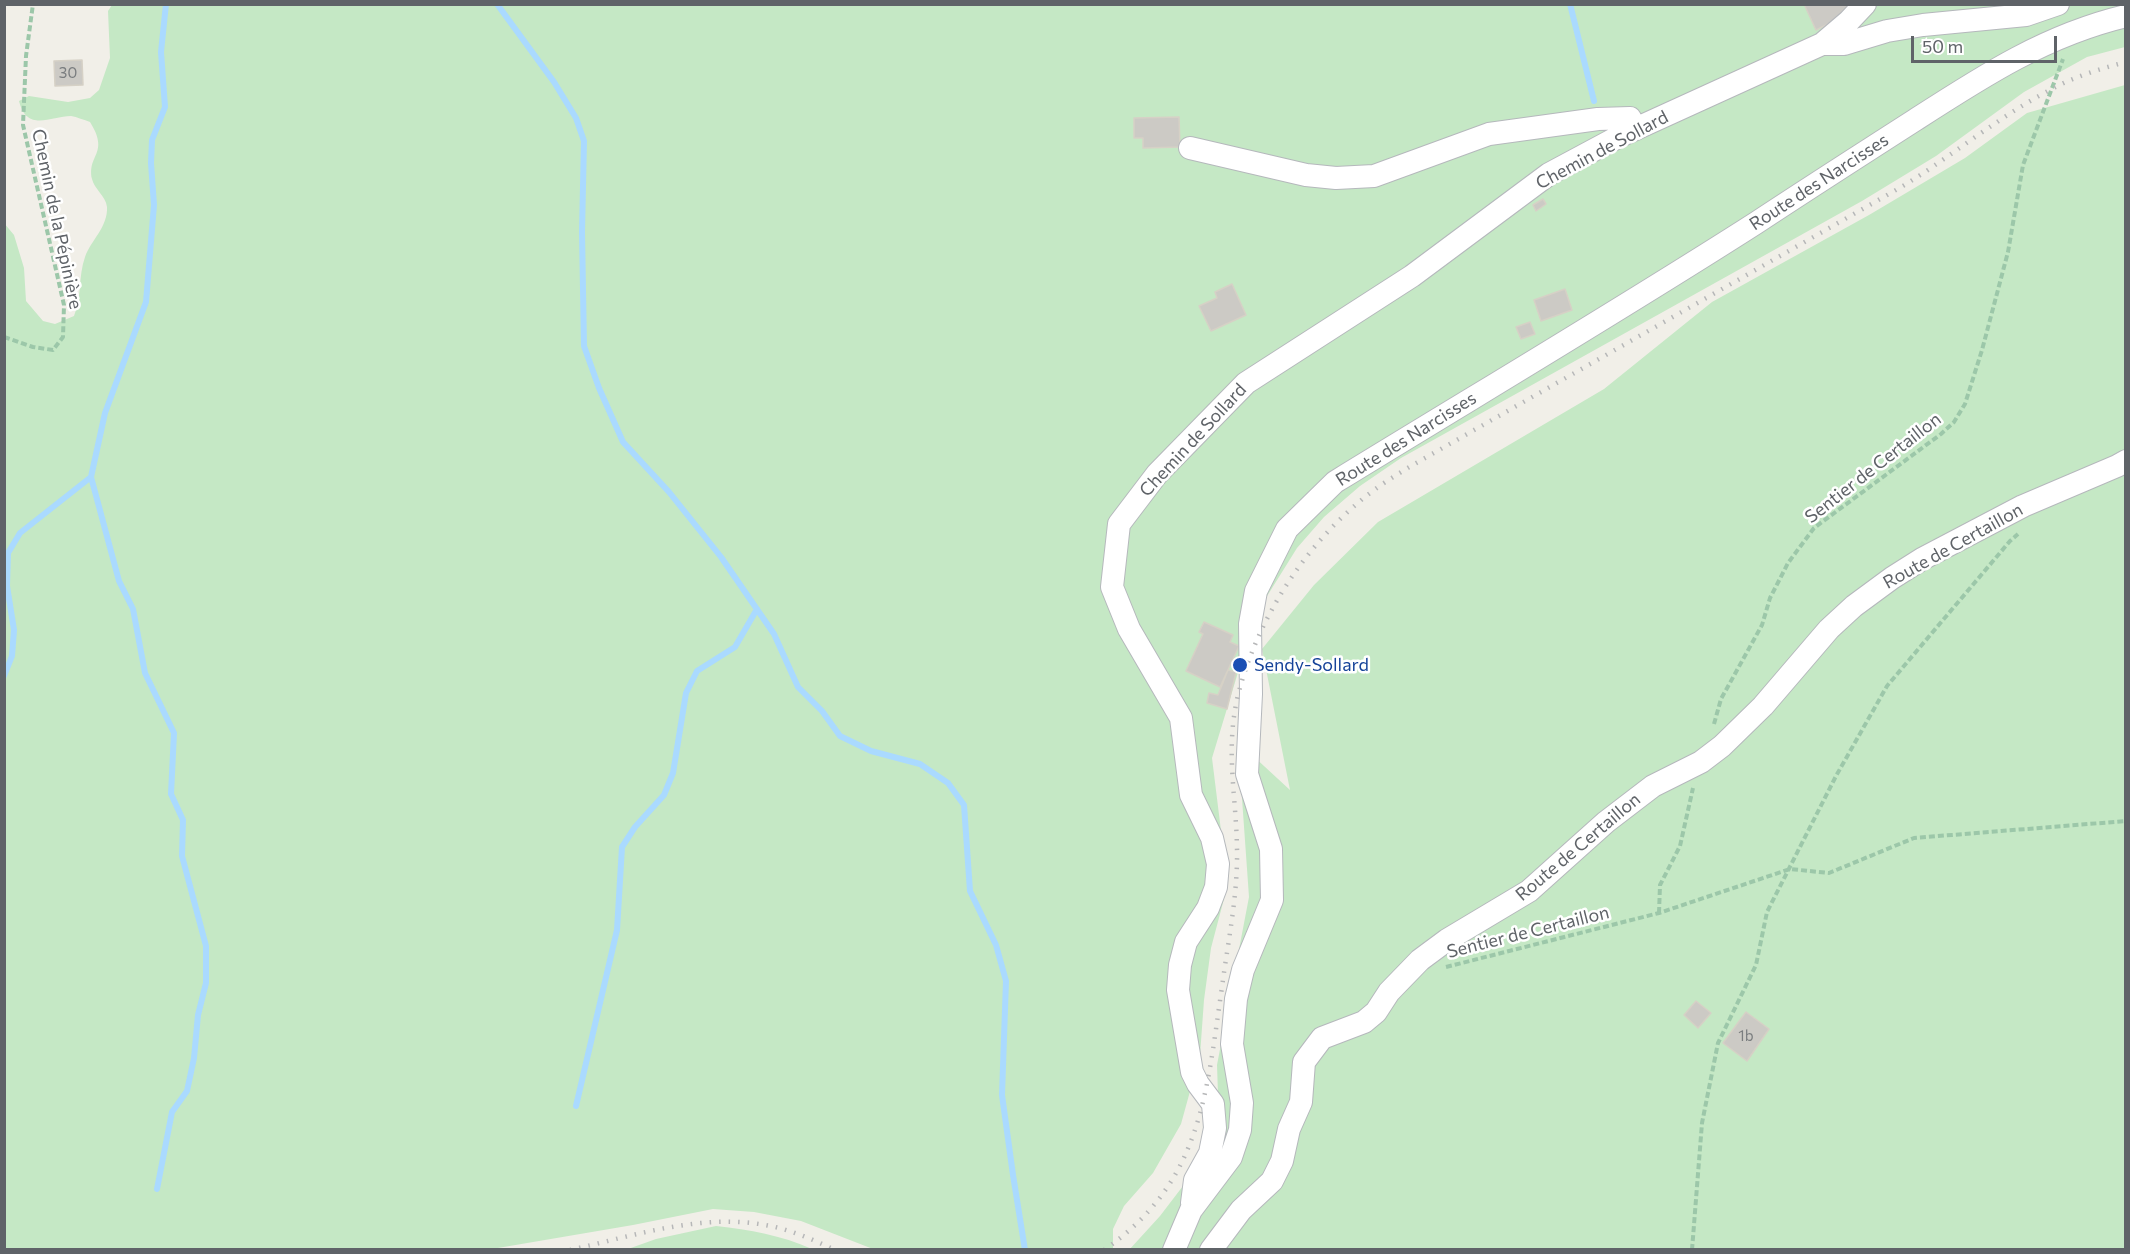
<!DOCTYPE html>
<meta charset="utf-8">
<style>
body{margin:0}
#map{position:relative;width:2130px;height:1254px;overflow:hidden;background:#f1efe8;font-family:Commissioner,sans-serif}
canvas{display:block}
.frame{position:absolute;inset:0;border:6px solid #5f6368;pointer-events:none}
.scale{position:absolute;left:1911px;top:36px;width:146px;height:27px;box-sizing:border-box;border:3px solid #5f6368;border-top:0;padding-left:8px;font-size:18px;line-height:21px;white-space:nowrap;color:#5f6368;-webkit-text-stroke:4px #fff;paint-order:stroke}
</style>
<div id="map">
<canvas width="2130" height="1254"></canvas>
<div class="frame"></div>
<div class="scale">50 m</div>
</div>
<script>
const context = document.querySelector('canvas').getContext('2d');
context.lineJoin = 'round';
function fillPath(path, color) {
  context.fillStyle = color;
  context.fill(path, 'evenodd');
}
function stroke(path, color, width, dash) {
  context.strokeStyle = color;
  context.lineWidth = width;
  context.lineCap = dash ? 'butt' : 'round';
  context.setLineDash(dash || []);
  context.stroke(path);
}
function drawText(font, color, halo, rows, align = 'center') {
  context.font = font + ' Commissioner,sans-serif';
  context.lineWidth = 5;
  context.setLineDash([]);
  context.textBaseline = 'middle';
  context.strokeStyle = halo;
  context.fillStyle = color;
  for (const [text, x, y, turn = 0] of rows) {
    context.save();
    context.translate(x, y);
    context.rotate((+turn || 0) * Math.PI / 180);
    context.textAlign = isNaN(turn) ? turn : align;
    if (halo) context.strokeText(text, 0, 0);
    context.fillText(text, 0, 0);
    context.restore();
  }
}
fillPath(new Path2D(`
 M 112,5 L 2125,5 L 2125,47 L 2087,57 L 2024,92 L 1936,156 L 1862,201 L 1401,458 L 1360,486 L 1324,517 L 1297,548 L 1264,601 L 1243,656 L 1212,758 L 1224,855 L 1225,895 L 1211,948 L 1204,1000 L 1200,1055 L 1181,1124 L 1153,1173 L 1124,1206 L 1113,1229 L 1113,1249 L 873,1249 L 801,1221 L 754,1212 L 713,1209 L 633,1225 L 492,1249 L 5,1249 L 4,223 L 14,235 L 24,268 L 26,301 L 43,321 L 55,324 L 74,316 C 82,297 78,277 85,257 C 91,240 108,227 107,207 C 106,196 94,189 92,179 C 87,154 110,154 90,122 C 84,120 77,117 71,116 C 51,116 27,133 19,101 L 29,96 L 68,102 L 90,98 L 99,90 L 110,58 L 108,11 Z
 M 2125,85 L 2125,1249 L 1129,1250 L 1160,1216 L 1186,1182 L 1206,1136 L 1218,1094 L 1217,1065 L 1249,897 L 1238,742 L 1290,790 L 1262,649 L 1314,585 L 1378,522 L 1604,389 L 1712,302 L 1869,215 L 1965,158 L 2027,113 Z
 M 716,1226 C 750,1230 781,1235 812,1249 L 628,1249 L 656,1239 Z`), '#c5e8c5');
stroke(new Path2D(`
 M 497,4 L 554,82 L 576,118 L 584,141 L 582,232 L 584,346 L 599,388 L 623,442 L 669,492 L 721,557 L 774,634 L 798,687 L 822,711 L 840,736 L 871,751 L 920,764 L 948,783 L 964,805 L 970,891 L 996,945 L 1006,981 L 1002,1095 L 1013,1175 L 1025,1250
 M 1570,4 L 1594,101
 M 4,676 L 12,656 L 14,630 L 7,586 L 8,553 L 20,533 L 91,477
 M 576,1106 L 617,930 L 622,847 L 635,827 L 664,795 L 673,773 L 686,693 L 697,671 L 735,647 L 757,609
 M 157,1189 L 172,1112 L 187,1091 L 194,1058 L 198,1015 L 206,983 L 206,946 L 182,856 L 183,820 L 171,794 L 174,733 L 145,673 L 133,609 L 119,581 L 91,477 L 105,413 L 146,302 L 154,205 L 151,163 L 152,140 L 165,107 L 161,52 L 166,4`), '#aadaff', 6);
const building = new Path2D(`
 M 1804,4 L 1848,4 L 1849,8 L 1836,20 L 1816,30 Z
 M 82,60 L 83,85 L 55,86 L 54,61 Z
 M 1179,117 L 1180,147 L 1143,148 L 1143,138 L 1134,138 L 1134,118 Z
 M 1543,199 L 1546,204 L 1536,211 L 1533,205 Z
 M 1232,284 L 1246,315 L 1211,331 L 1199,306 L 1217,298 L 1215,292 Z
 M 1565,289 L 1572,310 L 1541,321 L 1534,300 Z
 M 1530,322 L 1535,334 L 1521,339 L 1516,327 Z
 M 1204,622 L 1233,635 L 1230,642 L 1239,646 L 1220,687 L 1186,671 L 1203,634 L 1199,632 Z
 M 1228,670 L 1236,672 L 1227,709 L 1207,703 L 1209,693 L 1218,695 Z
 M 1696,1001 L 1711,1013 L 1698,1028 L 1684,1015 Z
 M 1746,1012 L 1769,1029 L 1747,1061 L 1723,1043 Z`);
fillPath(building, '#cccac5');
stroke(building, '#d6d1c6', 1.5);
const minor = new Path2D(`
 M 1822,44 L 1844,44 L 1887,31 L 1923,25 L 2026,15 L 2058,4
 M 1190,148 L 1306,175 L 1336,178 L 1374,176 L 1489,134 L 1598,119 L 1630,118 L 1636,129
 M 1192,1203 L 1195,1180 L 1210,1153 L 1215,1128 L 1213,1104 L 1198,1084 L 1192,1072 L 1178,990 L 1180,965 L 1186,942 L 1208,908 L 1216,887 L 1218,864 L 1212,838 L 1191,795 L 1181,718 L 1129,629 L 1112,587 L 1119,524 L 1157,474 L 1246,383 L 1412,276 L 1549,174 L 1620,136 L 1822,44 L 1849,21 L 1865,4
 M 1174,1250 L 1191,1210 L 1231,1157 L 1240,1130 L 1242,1103 L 1232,1044 L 1236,999 L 1243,970 L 1272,900 L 1271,849 L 1247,774 L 1251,694 L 1250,624 L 1256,591 L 1287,529 L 1335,482 C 1475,396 1617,312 1756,223 C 1809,188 1862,154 1915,120 C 1983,76 2046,35 2126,16
 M 1211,1250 L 1241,1210 L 1272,1181 L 1282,1161 L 1289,1129 L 1301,1102 L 1304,1062 L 1322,1038 L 1364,1022 L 1376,1012 L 1389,992 L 1420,960 L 1447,940 L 1529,891 L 1606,822 L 1653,786 L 1701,762 L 1722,746 L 1763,706 L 1829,629 L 1854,606 L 1892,578 L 1922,559 L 2023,506 L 2117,466 L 2126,461`);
stroke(minor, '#b5b8bc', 24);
stroke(new Path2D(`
 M 4,337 L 33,347 L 53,350 L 63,337 L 64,305 L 23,125 L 26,56 L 33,4
 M 1714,724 L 1721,699 L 1762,625 L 1770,598 L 1788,563 L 1814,528 L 1941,434 L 1954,422 L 1965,404 L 1982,350 L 2008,252 L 2023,165 L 2063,59
 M 1659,913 L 1660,885 L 1680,846 L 1693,788
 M 1446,967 L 1659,913 L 1790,869 L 1829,873 L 1914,838 L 2126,821
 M 1692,1250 L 1702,1123 L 1718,1043 L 1756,965 L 1767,912 L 1836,776 L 1887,686 L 2010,541 L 2018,534`), '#9cc7a9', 4, [6, 3]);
stroke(minor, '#fff', 22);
stroke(new Path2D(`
 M 570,1250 C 637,1235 707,1211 775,1227 C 796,1232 816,1241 835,1250
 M 1104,1250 C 1202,1182 1206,1095 1222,987 C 1228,941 1238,895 1237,848 C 1236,793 1225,750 1238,695 C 1257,621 1301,551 1359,502 C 1375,488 1393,477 1411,466 L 1903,186 C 1952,156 1997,118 2048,91 C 2073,77 2099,69 2126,62`), '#b6b7b8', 4.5, [1.5, 8]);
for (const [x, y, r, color] of [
 [1240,665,8,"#1a4fb4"]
]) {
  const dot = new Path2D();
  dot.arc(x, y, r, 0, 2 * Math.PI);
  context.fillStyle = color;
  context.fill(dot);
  stroke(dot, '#fff', 2);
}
drawText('15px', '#7a7d7f', null, [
 ["30",68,73],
 ["1b",1746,1036]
]);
drawText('18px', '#5f6368', '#fff', [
 ["Chemin de Sollard",1602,150,-28],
 ["Route des Narcisses",1819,182,-33],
 ["Chemin de la Pépinière",57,219,78],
 ["Route des Narcisses",1406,439,-32],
 ["Chemin de Sollard",1193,440,-47],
 ["Sentier de Certaillon",1873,468,-38],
 ["Route de Certaillon",1953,546,-29],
 ["Route de Certaillon",1578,847,-40],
 ["Sentier de Certaillon",1528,932,-14]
]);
drawText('18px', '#164399', '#fff', [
 ["Sendy-Sollard",1254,665]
], 'left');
</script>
